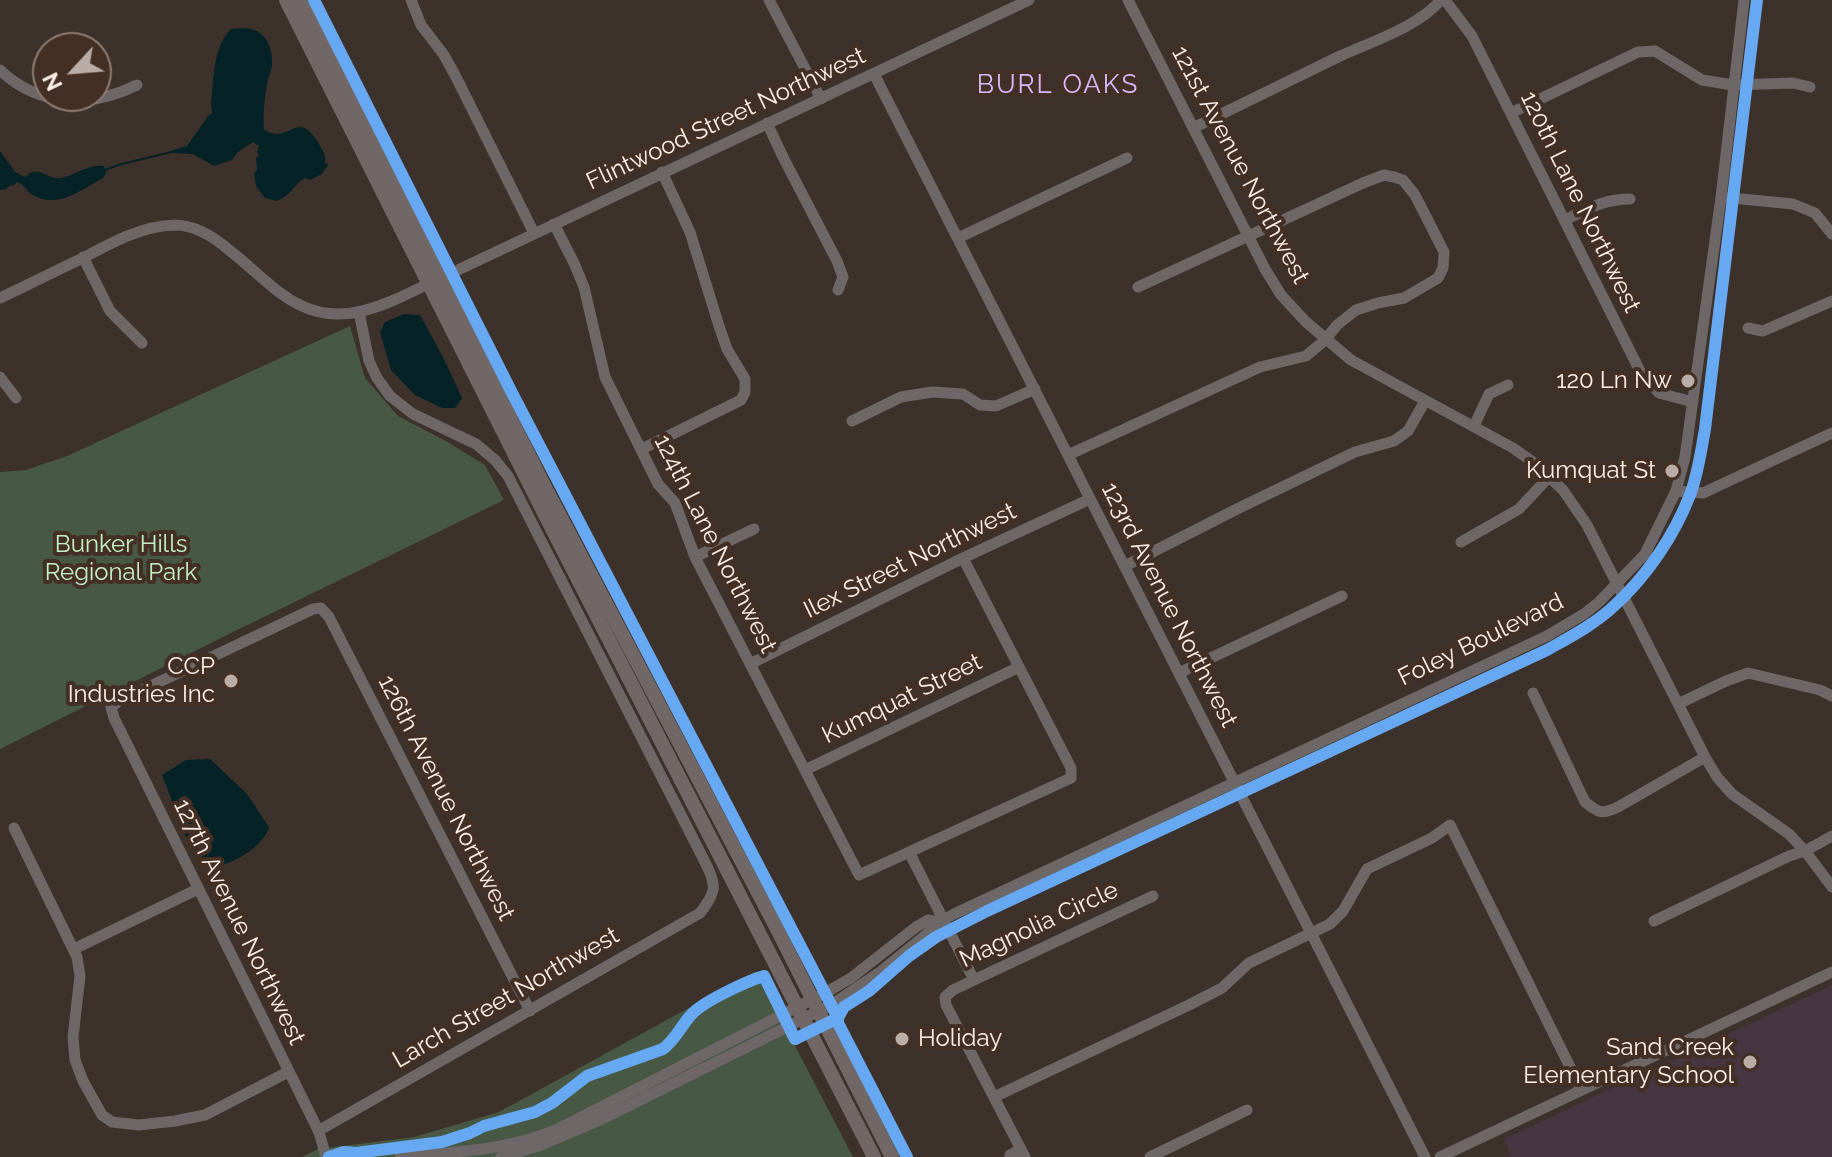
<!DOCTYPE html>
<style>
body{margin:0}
#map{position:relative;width:1832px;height:1157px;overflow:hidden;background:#3d312b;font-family:Raleway,sans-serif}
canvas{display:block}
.north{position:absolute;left:32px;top:32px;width:80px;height:80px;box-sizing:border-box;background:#442f24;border:2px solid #8e7c72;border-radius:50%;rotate:244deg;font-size:22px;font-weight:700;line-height:32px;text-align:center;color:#feefe8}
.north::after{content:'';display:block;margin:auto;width:28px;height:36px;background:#baaca6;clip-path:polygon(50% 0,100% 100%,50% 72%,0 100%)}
</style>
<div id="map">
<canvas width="1832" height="1157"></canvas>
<div class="north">N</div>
</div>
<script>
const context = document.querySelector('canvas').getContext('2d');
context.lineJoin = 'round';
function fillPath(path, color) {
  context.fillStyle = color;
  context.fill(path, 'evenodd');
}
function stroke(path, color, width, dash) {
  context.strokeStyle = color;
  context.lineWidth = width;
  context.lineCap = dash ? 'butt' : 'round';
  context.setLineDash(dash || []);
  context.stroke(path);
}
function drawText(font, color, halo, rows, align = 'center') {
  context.font = font + ' Raleway,sans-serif';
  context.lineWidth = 8;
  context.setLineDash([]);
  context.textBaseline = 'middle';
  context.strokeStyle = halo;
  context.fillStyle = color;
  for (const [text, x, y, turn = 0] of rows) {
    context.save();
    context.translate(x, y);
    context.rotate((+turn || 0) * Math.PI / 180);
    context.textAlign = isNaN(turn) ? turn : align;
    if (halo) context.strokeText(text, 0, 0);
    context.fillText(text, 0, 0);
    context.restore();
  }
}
fillPath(new Path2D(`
 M 1832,985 L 1832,1157 L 1512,1157 L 1504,1139 Z`), '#453641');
fillPath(new Path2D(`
 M 350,326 L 365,378 L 398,416 L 444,440 L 485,465 L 504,500 L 233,632 L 0,749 L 0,472 L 26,470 L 67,456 Z
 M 756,971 L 853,1157 L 302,1157 L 318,1149 L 414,1137 L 499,1112 Z`), '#475845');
fillPath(new Path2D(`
 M 246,28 C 266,30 273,47 272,66 C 271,72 268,78 267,84 C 264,99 263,115 264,130 C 291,146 296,106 319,144 C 323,151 326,154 325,162 L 328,165 L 322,174 L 310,180 L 305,178 C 295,183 292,195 277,201 L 265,198 L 256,186 L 254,173 L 257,170 L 256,158 L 259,155 L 257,152 L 259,146 L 253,142 L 238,152 L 232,160 L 214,166 L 193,154 L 172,153 L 170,151 L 187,146 L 208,116 L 212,113 L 211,104 C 214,80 212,48 231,29 Z
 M 0,151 L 15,172 L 25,177 C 40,163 45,180 61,178 C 76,175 88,164 104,166 L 106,173 L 103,178 C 79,191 57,210 31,194 C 25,189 25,185 17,182 L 14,185 L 9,186 L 6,189 L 0,190 Z
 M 404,314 L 420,315 L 445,361 L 462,398 L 455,408 L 442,408 L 415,395 L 391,370 L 380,332 L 385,322 Z
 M 210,759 L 247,794 L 269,827 C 264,847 229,867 209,867 L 186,837 L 162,775 L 186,760 Z`), '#052227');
stroke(new Path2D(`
 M 105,170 L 118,165 L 171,152`), '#052227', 2);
stroke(new Path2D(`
 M 411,0 L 421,25 L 444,55 L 456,77 L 534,233
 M 769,0 L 821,99
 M 1128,0 L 1265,269 L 1281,295 L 1306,322 L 1351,360 L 1513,448 L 1533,462 L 1563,490 L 1587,525 L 1705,757 L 1717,777 L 1732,794 L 1789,834 L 1805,851 L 1832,887
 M 1445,0 L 1472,36 L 1640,371 L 1659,393 L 1693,402
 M 0,70 C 39,107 90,108 137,85
 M 874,74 L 1425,1157
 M 1511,113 L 1638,52 L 1655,51 L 1702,80 L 1733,85 L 1793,83 L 1810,87
 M 767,123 L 783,157 L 837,261 L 843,277 L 838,290
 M 1193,128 C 1241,105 1290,80 1338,57 C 1372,41 1415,29 1441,0
 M 1721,197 L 1793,204 L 1815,213 L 1832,234
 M 1565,220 C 1588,209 1604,199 1630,199
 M 554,224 L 574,263 L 584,287 L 605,377 L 658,484 L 675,503 L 695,557 L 859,875 L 1071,778 L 1071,768 L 963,558
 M 958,238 L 1127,158
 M 83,257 L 110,311 L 142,343
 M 441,278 L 1029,0
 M 0,298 C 28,285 55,271 83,258 C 111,243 141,226 175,225 C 195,225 214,237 229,250 C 253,268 274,293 302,306 C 346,327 391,302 430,283
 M 1748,328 L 1763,331 L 1832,301
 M 0,377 L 16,398
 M 852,421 L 901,397 L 932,392 L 963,394 L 980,405 L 996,406 L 1035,389
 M 1474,426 L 1489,394 L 1508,385
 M 642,449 L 741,400 L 745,392 L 745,379 L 727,349 L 719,326 L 690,232 L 662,172
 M 1068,455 L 1260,367 L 1306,356 L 1325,340 L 1337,325 L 1356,310 L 1378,303 L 1404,298 L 1438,278 L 1443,268 L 1444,252 L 1415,195 L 1403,180 L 1394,177 L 1384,175 L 1363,183 L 1138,287
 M 1676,491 L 1703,493 L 1832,433
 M 1461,542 L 1519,509 L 1548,478
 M 695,557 L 754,529
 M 1125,566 L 1241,507 L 1355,452 L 1394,441 L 1408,431 L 1425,401
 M 750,664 L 963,558 L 1090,499
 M 1179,673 L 1342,596
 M 1533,693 L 1585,802 C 1599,813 1601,815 1618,807 L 1705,757
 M 1678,704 L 1726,681 L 1748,673 L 1820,690 L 1832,696
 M 805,770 L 1019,667
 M 14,828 L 77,957 L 80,976 L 73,1037 L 75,1060 L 83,1081 L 102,1115 L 112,1122 L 139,1125 L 175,1121 L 205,1115 L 288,1072
 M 910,854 L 974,980
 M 1654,921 L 1789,856 L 1805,851 L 1832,836
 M 74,949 L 198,889
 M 994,1097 L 1189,1005 L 1222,988 L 1249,963 L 1330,924 L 1343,911 L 1367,869 L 1432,838 L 1450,825 L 1581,1089
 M 318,1131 L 700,913 C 716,893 717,886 706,864 L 508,476 L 495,460 L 476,444 L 413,414 L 390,396 L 377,378 L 369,361 L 359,312
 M 1010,1155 L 1021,1149
 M 326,1157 L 319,1132 L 114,718 L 111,707 L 119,701 L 313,609 L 321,608 L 329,617 L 530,1011
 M 400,1157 C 457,1152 504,1151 558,1129 L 825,993 L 851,978 L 916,927 L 928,920 L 939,922
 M 501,1157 L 539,1146 L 600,1120 L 831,1005 L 880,972 L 933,929 L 939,922 L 954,914 L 1547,636 L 1584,614 L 1599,602 L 1645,554 L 1676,491 L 1685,457 L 1721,197 L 1744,0
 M 1025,1157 L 946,1005 L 945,997 L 953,990 L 974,980 L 1153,896
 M 1150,1157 L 1247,1110
 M 1440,1157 L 1832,972`), '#6e6767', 11);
stroke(new Path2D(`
 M 286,0 C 373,170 457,342 544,513 C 653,728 765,942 874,1157
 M 300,0 L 546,489 L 777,929 L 892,1157`), '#706766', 14);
stroke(new Path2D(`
 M 314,0 L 511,391 L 838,1018 L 838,1023 L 907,1157
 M 329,1157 L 344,1152 L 356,1153 L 442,1142 L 470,1133 L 484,1126 L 535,1112 L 552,1103 L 587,1076 L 663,1049 C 676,1039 681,1026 691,1015 C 702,1002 747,981 764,976 L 795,1039 L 838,1018 L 844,1007 L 869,991 L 909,956 L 936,937 L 987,911 L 1547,650 C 1570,637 1595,624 1614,606 C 1647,576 1674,536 1690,495 C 1698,474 1701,451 1705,429 L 1757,0`), '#66a8f1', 12);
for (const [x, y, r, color] of [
 [1688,381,8,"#baaca6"],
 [1672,471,8,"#baaca6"],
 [231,681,8,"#baaca6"],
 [902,1039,8,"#baaca6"],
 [1750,1062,8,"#baaca6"]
]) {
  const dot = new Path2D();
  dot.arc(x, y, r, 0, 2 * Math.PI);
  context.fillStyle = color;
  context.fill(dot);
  stroke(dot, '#442f24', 3);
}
drawText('24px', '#feefe8', '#442f24', [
 ["Flintwood Street Northwest",726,119,-25],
 ["121st Avenue Northwest",1240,165,62],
 ["120th Lane Northwest",1580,202,64],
 ["124th Lane Northwest",715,544,63],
 ["Ilex Street Northwest",910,561,-26],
 ["123rd Avenue Northwest",1169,605,63],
 ["Foley Boulevard",1481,640,-26],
 ["Kumquat Street",902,699,-26],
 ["126th Avenue Northwest",446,798,63],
 ["127th Avenue Northwest",239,922,64],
 ["Magnolia Circle",1039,925,-25],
 ["Larch Street Northwest",506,998,-30]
]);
drawText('24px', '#feefe8', '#442f24', [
 ["120 Ln Nw",1672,381],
 ["Kumquat St",1656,471],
 ["CCP",215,667],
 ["Industries Inc",215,695],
 ["Holiday",918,1039,"left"],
 ["Sand Creek",1734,1048],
 ["Elementary School",1734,1076]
], 'right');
drawText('24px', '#c1f1c2', '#442f24', [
 ["Bunker Hills",121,545],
 ["Regional Park",121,573]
]);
context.letterSpacing = '2px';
drawText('26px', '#d6b9fe', '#442f24', [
 ["BURL OAKS",1058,85]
]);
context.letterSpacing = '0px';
</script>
